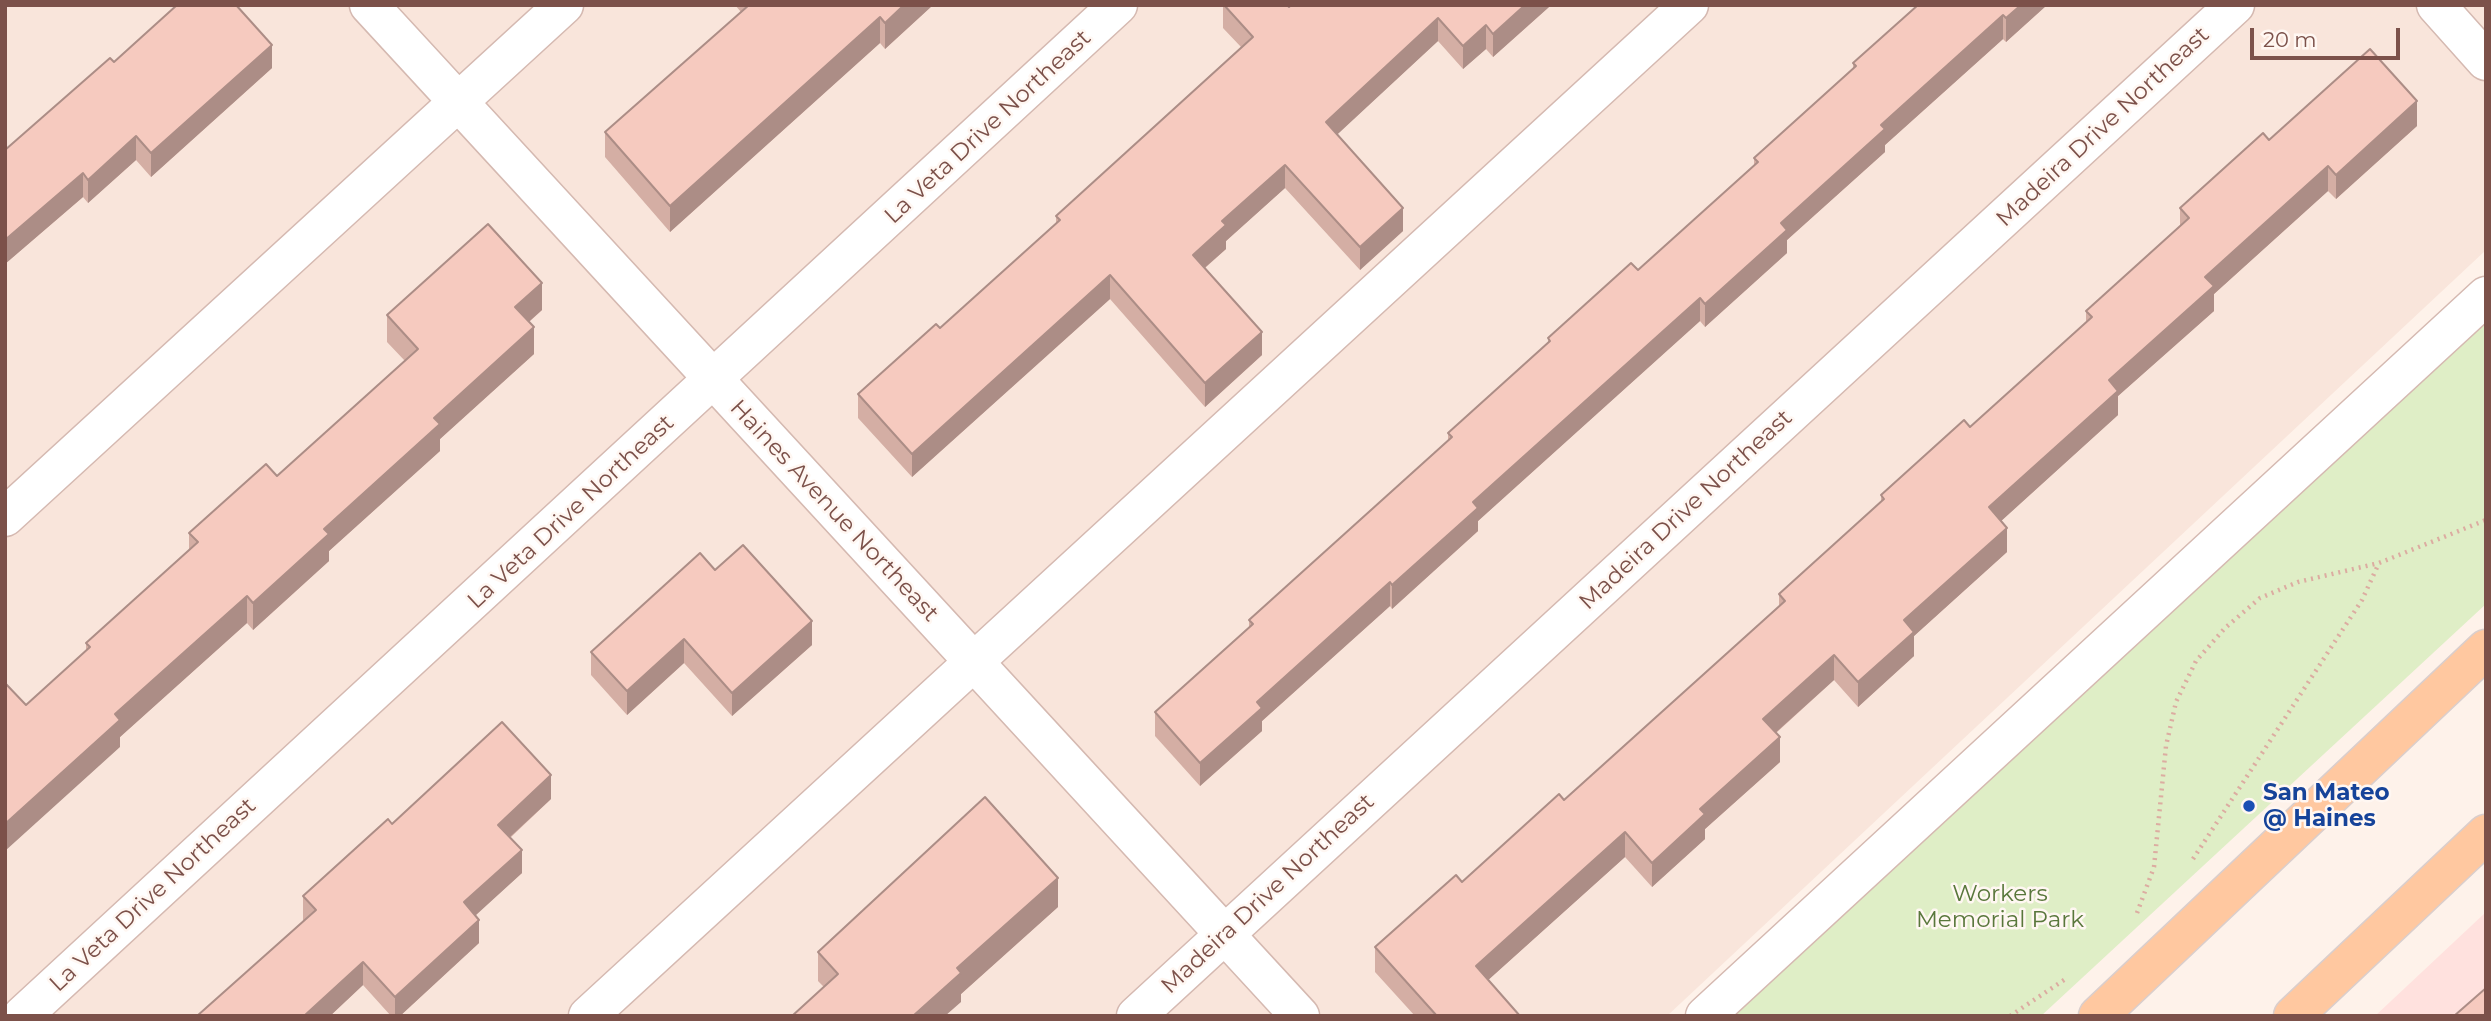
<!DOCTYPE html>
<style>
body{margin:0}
#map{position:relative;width:2491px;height:1021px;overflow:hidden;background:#fef2ea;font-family:Montserrat,sans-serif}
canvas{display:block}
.frame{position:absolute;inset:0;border:7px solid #7c514a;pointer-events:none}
.scale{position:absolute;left:2250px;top:28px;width:150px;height:32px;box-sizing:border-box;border:4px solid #7c514a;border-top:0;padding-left:9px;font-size:21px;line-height:24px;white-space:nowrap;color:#7c514a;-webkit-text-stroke:5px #fff7f2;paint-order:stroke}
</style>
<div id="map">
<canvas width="2491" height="1021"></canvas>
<div class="frame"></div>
<div class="scale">20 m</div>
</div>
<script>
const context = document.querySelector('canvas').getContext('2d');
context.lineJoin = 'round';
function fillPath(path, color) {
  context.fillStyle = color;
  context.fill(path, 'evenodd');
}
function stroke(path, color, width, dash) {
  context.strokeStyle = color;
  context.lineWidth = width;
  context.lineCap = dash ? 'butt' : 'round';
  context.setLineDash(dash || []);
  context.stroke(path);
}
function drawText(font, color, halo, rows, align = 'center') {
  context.font = font + ' Montserrat,sans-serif';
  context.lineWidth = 5;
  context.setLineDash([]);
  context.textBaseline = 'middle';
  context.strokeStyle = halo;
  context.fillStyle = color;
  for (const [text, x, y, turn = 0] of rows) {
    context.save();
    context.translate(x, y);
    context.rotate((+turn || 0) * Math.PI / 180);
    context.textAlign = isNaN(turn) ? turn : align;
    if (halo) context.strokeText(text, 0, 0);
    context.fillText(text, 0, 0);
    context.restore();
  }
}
fillPath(new Path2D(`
 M 5,5 L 2486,5 L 2486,250 L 1667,1016 L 5,1016 Z`), '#f9e5db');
fillPath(new Path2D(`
 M 2486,912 L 2486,1016 L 2375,1016 Z`), '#ffe1de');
fillPath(new Path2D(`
 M 2486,316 L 2486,604 L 2041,1016 L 1723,1016 Z`), '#dfeec6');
const minor = new Path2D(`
 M 369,5 L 1300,1016
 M 2436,5 L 2486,61
 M 5,517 L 564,5
 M 22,1016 L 1118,5
 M 588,1016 L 1689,5
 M 1136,1016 L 2235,5
 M 1705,1016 L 2486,296`);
const major = new Path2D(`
 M 2098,1016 L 2486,649
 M 2293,1016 L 2486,834`);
stroke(minor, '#d5b9b1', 41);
stroke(major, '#dacecc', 41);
stroke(new Path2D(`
 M 2193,859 L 2362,600 L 2379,563
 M 2137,913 L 2154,867 L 2166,746 L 2176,702 L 2196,661 L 2225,628 L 2260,598 L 2298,582 L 2379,563 L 2486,520
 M 2010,1016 L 2067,978`), '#dcaca1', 4.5, [2, 5]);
stroke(minor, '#fff', 38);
stroke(major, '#ffc8a0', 38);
fillPath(new Path2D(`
 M 735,5 L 933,5 L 885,49 L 880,43 L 670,232 L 605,157 L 605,132 L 741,12 Z
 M 1223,5 L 1287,5 L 1289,7 L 1549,5 L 1549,7 L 1493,57 L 1486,49 L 1463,69 L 1438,41 L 1337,134 L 1403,231 L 1360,270 L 1285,188 L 1226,241 L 1226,249 L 1205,268 L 1262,355 L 1205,407 L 1110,299 L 912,477 L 858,418 L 858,394 L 940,328 L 1056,223 L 1056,216 L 1241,47 L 1223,28 Z
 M 1918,5 L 2047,5 L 2006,42 L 2003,39 L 1885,145 L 1885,152 L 1787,240 L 1787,253 L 1705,327 L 1700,321 L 1478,521 L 1478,531 L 1392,609 L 1390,606 L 1262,721 L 1262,731 L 1200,786 L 1155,736 L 1155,712 L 1249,627 L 1249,620 L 1448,441 L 1448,433 L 1548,344 L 1548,338 L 1638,270 L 1754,165 L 1754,158 L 1853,69 L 1853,63 Z
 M 114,62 L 272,68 L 151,177 L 136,160 L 88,203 L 83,197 L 5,264 Z
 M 2417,126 L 2336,199 L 2328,191 L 2214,294 L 2214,311 L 2118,396 L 2118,415 L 2001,521 L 2007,552 L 1914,636 L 1914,656 L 1858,707 L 1834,680 L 1776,733 L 1780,762 L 1705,829 L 1705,839 L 1652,887 L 1625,857 L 1488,980 L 1520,1016 L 1415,1016 L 1375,972 L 1375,947 L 1462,882 L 1564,800 L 1779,606 L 1779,594 L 1881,503 L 1881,495 L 1970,427 L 2086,323 L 2086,311 L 2180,226 L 2180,208 L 2269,140 Z
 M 542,310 L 529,322 L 534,354 L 440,439 L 440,451 L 329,551 L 329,561 L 253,630 L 247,623 L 120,737 L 120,747 L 26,705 L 86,651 L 86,643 L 189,550 L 189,533 L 277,476 L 405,361 L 387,342 L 387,315 Z
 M 715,570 L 812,645 L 732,716 L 684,663 L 627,715 L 591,675 L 591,652 Z
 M 551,799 L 510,838 L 522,873 L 475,915 L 479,943 L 400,1016 L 391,1016 L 363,985 L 330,1016 L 197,1016 L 304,921 L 303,920 L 303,896 Z
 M 1058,907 L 961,994 L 961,1002 L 824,987 L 818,981 L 818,952 Z`), '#d4aea4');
fillPath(new Path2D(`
 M 904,5 L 933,5 L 885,49 L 885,23 Z
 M 1525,5 L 1549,5 L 1549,7 L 1493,57 L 1493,34 Z
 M 2021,5 L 2047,5 L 2006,42 L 2006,18 Z
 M 2003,15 L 2003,39 L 1885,145 L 1885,152 L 1787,240 L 1787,253 L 1705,327 L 1705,304 L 1781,223 L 1881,125 Z
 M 880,17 L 880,43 L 670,232 L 670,206 Z
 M 1438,18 L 1438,41 L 1326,145 L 1326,122 Z
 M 1486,25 L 1486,49 L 1463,69 L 1463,46 Z
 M 272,45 L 272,68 L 151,177 L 151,153 Z
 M 2417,101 L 2417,126 L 2336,199 L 2336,175 Z
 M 136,136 L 136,160 L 88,203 L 88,180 Z
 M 1285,165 L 1285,188 L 1226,241 L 1226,249 L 1193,278 L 1193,255 L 1222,221 Z
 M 2328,166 L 2328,191 L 2214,294 L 2214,311 L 2118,396 L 2118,415 L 1989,532 L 1989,507 L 2205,277 Z
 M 83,173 L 83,197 L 5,264 L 5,240 Z
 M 1403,208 L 1403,231 L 1360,270 L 1360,247 Z
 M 1110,275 L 1110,299 L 912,477 L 912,454 Z
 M 542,283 L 542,310 L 515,334 L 515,307 Z
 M 1700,298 L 1700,321 L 1478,521 L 1478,531 L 1392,609 L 1392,585 L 1473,502 Z
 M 534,327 L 534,354 L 440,439 L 440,451 L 329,551 L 329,561 L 253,630 L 253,603 L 324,529 L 434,418 Z
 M 1262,332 L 1262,355 L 1205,407 L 1205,383 Z
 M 2007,528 L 2007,552 L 1914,636 L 1914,656 L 1858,707 L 1858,682 L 1904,620 Z
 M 1390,582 L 1390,606 L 1262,721 L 1262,731 L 1200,786 L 1200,763 L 1257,702 Z
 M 247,596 L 247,623 L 120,737 L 120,747 L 5,851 L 5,824 L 115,714 Z
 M 812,621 L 812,645 L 732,716 L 732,693 Z
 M 684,639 L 684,663 L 627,715 L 627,691 Z
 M 1834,655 L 1834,680 L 1763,744 L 1763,719 Z
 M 1780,737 L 1780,762 L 1705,829 L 1705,839 L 1652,887 L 1652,863 L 1700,809 Z
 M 551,775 L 551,799 L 498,848 L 498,825 Z
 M 1625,832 L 1625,857 L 1476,991 L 1476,966 Z
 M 522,850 L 522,873 L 464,926 L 464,902 Z
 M 1058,878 L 1058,907 L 961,994 L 961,1002 L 945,1016 L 913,1016 L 957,968 Z
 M 479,920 L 479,943 L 400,1016 L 395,1016 L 395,997 Z
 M 363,962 L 363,985 L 330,1016 L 304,1016 Z`), '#ac8d86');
const building = new Path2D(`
 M 177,5 L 236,5 L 272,45 L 151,153 L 136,136 L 88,180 L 83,173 L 5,240 L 5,150 L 110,58 L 114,62 Z
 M 749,5 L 904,5 L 885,23 L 880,17 L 670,206 L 605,132 Z
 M 1224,5 L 1287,5 L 1289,7 L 1291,5 L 1525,5 L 1493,34 L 1486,25 L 1463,46 L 1438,18 L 1326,122 L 1403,208 L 1360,247 L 1285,165 L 1222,221 L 1226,225 L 1193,255 L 1262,332 L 1205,383 L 1110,275 L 912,454 L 858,394 L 936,324 L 940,328 L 1060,220 L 1056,216 L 1253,37 Z
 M 1918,5 L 2021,5 L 2006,18 L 2003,15 L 1881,125 L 1885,129 L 1781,223 L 1787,230 L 1705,304 L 1700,298 L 1473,502 L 1478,508 L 1392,585 L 1390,582 L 1257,702 L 1262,708 L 1200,763 L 1155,712 L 1253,624 L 1249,620 L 1452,437 L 1448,433 L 1550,341 L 1548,338 L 1631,263 L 1638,270 L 1758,162 L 1754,158 L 1856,66 L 1853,63 Z
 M 2370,49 L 2417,101 L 2336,175 L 2328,166 L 2205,277 L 2214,286 L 2109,380 L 2118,391 L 1989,507 L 2007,528 L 1904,620 L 1914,632 L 1858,682 L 1834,655 L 1763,719 L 1780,737 L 1700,809 L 1705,814 L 1652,863 L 1625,832 L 1476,966 L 1520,1016 L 1437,1016 L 1375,947 L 1456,875 L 1462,882 L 1559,794 L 1564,800 L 1785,601 L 1779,594 L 1884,499 L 1881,495 L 1964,420 L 1970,427 L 2092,317 L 2086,311 L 2189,218 L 2180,208 L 2263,133 L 2269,140 Z
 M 488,224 L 542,283 L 515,307 L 534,327 L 434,418 L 440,424 L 324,529 L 329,534 L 253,603 L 247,596 L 115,714 L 120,720 L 5,824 L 5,683 L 26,705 L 90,647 L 86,643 L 198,542 L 189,533 L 266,464 L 277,476 L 418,349 L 387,315 Z
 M 743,545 L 812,621 L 732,693 L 684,639 L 627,691 L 591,652 L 700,553 L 715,570 Z
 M 502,722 L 551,775 L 498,825 L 522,850 L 464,902 L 479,920 L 395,997 L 363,962 L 304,1016 L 197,1016 L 316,910 L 303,896 L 388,819 L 392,824 Z
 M 985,797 L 1058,878 L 957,968 L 961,973 L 913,1016 L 792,1016 L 838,974 L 818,952 Z
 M 2486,988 L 2486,1016 L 2454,1016 Z`);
fillPath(building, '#f6cabf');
stroke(building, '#ac8d86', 2);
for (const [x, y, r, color] of [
 [2249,806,7,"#1a4fb4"]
]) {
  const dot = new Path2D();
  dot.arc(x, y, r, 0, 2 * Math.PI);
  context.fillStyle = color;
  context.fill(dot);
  stroke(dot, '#fff7f2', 2.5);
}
drawText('23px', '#7c514a', '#fff7f2', [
 ["La Veta Drive Northeast",988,127,-43],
 ["Madeira Drive Northeast",2103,127,-43],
 ["Madeira Drive Northeast",1686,510,-43],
 ["Haines Avenue Northeast",834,511,47],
 ["La Veta Drive Northeast",571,512,-43],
 ["Madeira Drive Northeast",1268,894,-43],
 ["La Veta Drive Northeast",153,895,-43]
]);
drawText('bold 23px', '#164399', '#fff7f2', [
 ["San Mateo",2263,793],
 ["@ Haines",2263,819]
], 'left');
drawText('23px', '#59773b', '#fff7f2', [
 ["Workers",2000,894],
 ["Memorial Park",2000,920]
]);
</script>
